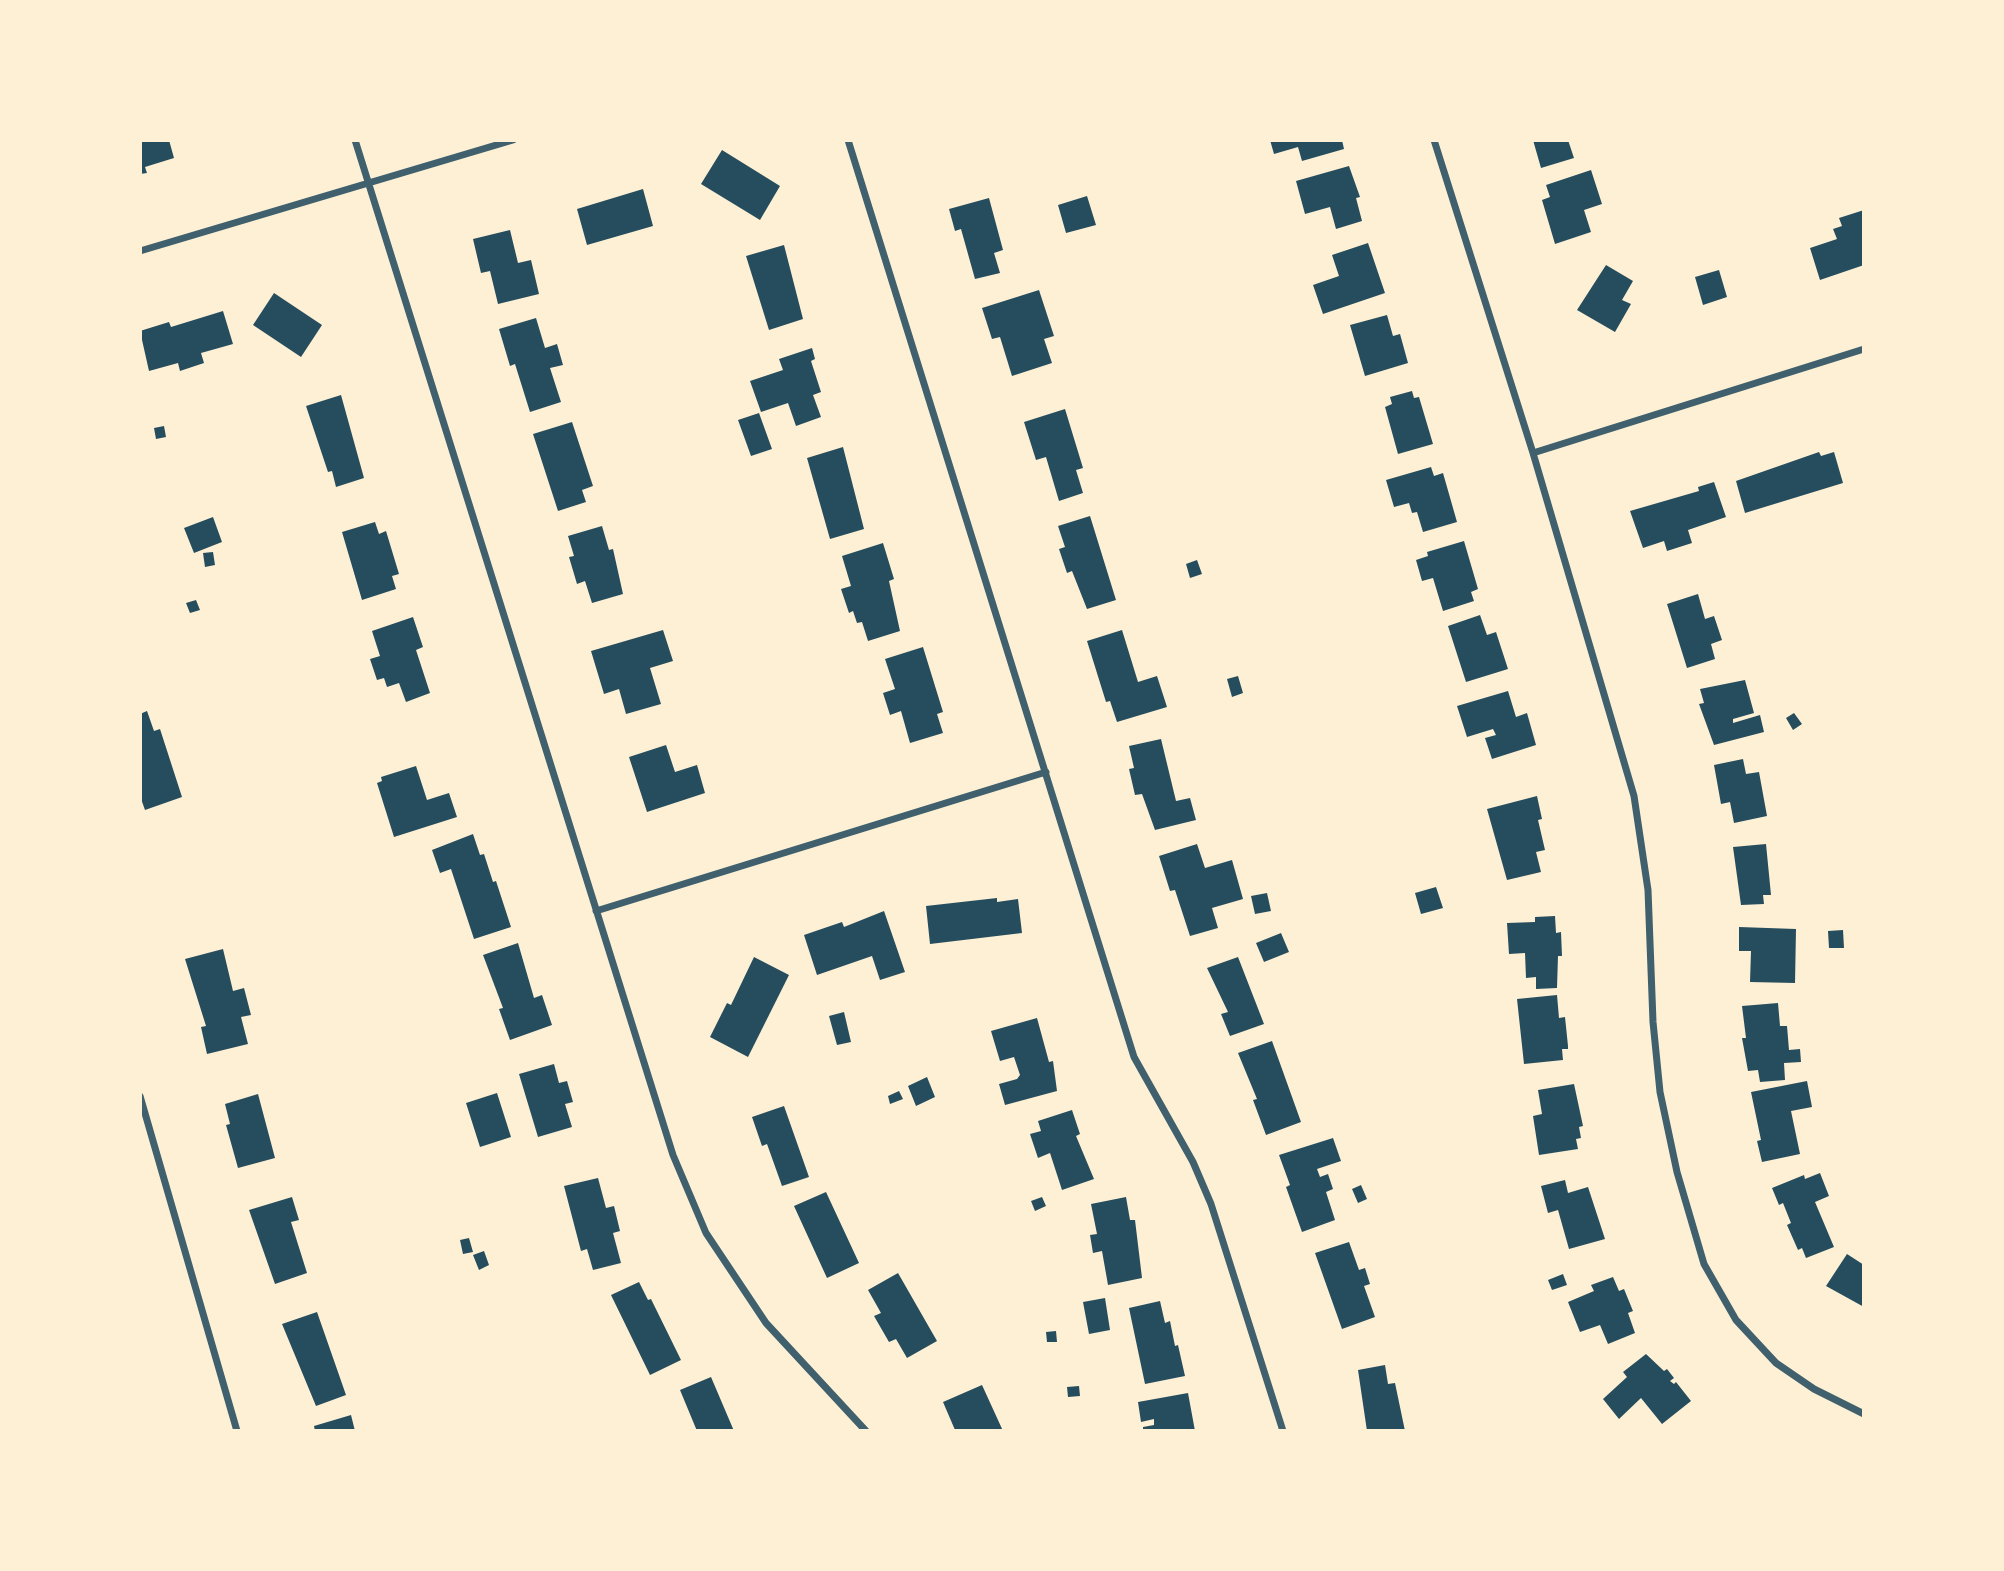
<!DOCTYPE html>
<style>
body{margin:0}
#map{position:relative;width:2004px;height:1571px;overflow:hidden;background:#fdf0d5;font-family:Montserrat,sans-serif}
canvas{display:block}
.frame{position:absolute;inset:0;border:142px solid #fdf0d5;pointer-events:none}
</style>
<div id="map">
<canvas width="2004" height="1571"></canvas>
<div class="frame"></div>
</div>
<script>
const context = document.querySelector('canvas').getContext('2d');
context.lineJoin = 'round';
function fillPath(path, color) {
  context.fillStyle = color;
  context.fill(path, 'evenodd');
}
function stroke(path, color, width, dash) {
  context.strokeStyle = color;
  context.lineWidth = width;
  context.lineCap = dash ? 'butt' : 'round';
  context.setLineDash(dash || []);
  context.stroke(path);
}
fillPath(new Path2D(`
 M 140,140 L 169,140 L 174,158 L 145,167 L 147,173 L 140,174 Z
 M 1270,140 L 1342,140 L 1344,149 L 1302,161 L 1298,147 L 1274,154 Z
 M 1533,140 L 1568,140 L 1574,158 L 1541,168 Z
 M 722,150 L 780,186 L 760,220 L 701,184 Z
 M 1349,166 L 1360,197 L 1356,198 L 1362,221 L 1336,229 L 1330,207 L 1305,214 L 1296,181 Z
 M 1591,170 L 1602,204 L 1584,210 L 1591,232 L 1555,244 L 1542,200 L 1550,197 L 1546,185 Z
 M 643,189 L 653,226 L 587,245 L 577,209 Z
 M 1087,196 L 1096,225 L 1066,233 L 1058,205 Z
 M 989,198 L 1003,250 L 994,253 L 1000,273 L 975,279 L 961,229 L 955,231 L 949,209 Z
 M 1864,210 L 1864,265 L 1820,280 L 1810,248 L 1837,239 L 1833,229 L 1842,226 L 1839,218 Z
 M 510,230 L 518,263 L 531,260 L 539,294 L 498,304 L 490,271 L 481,273 L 473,239 Z
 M 1368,243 L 1385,293 L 1323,314 L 1313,285 L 1339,276 L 1332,255 Z
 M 784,245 L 803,319 L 769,330 L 746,256 Z
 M 1606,265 L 1633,281 L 1622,300 L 1631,304 L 1615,332 L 1577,310 Z
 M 1719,270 L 1727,297 L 1703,305 L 1695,277 Z
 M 1039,290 L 1054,336 L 1044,339 L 1052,363 L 1012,376 L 1000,337 L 992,339 L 982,308 Z
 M 274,293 L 322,325 L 301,357 L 253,325 Z
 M 223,311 L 233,344 L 201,353 L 204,363 L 180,371 L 178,363 L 149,371 L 140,331 L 169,322 L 171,327 Z
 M 1387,315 L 1393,336 L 1400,334 L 1408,363 L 1365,376 L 1350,325 Z
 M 536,318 L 545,348 L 557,344 L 563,365 L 550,368 L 561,402 L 530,412 L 515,364 L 510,366 L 499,329 Z
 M 812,348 L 815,359 L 811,361 L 821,392 L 813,395 L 821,417 L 796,426 L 788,403 L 761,412 L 750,381 L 783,370 L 779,359 Z
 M 1412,391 L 1414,398 L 1419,397 L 1433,444 L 1398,454 L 1385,407 L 1392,404 L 1390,397 Z
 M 341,395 L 364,478 L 336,487 L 332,471 L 328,472 L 306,406 Z
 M 1065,409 L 1083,468 L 1076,470 L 1083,493 L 1059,501 L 1046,457 L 1036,460 L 1024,422 Z
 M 759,413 L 772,449 L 751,456 L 738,420 Z
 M 572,422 L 593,486 L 582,490 L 586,502 L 558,511 L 533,434 Z
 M 164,426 L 166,437 L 156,439 L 154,428 Z
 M 843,447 L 864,529 L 830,539 L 807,458 Z
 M 1819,452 L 1821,456 L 1834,452 L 1843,483 L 1745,513 L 1736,481 Z
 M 1431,467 L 1434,476 L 1443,473 L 1457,522 L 1423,532 L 1417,512 L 1412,513 L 1409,503 L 1394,507 L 1386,480 Z
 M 1714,482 L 1726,517 L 1688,530 L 1692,543 L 1667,551 L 1664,541 L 1643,548 L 1630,511 L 1699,491 L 1698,487 Z
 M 1090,516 L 1116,600 L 1087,609 L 1072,571 L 1067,573 L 1059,549 L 1065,547 L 1058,526 Z
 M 213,517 L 222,542 L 194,553 L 184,528 Z
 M 375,522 L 379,534 L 386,531 L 399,574 L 392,576 L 396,589 L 362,600 L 342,532 Z
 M 602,526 L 609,550 L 613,549 L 623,594 L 592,603 L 585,581 L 577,584 L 569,557 L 574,556 L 568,536 Z
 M 1464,541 L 1478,589 L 1471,592 L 1474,601 L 1443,611 L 1433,578 L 1422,581 L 1416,560 L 1428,556 L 1427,552 Z
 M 883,543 L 894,579 L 889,581 L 900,631 L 868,641 L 862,622 L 857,623 L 853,611 L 849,613 L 841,589 L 851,586 L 842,556 Z
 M 213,552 L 215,565 L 205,567 L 203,553 Z
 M 1197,560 L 1202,574 L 1190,578 L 1186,564 Z
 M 1698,594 L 1705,619 L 1714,616 L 1722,640 L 1711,644 L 1715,659 L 1687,668 L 1667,604 Z
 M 196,600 L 200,610 L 190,613 L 186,603 Z
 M 1480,615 L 1487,635 L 1496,632 L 1508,669 L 1466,682 L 1448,626 Z
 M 413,617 L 423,647 L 416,650 L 430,693 L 406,702 L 399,683 L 387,687 L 384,678 L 377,680 L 370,659 L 380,656 L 372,631 Z
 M 663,630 L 673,661 L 650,668 L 661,704 L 626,714 L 619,689 L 604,694 L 591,651 Z
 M 1122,630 L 1138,682 L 1157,676 L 1167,707 L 1117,722 L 1110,701 L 1106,702 L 1087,641 Z
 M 923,647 L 943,712 L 937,714 L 943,733 L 910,743 L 901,711 L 890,715 L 883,693 L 895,689 L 885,659 Z
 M 1238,676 L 1243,693 L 1232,697 L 1227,679 Z
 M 1745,680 L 1754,713 L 1733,719 L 1733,723 L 1760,715 L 1764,732 L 1714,745 L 1699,704 L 1704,703 L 1700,689 Z
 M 1508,691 L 1516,717 L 1527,713 L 1536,745 L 1492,759 L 1485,738 L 1496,735 L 1493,729 L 1467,737 L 1457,706 Z
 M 147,711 L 154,731 L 160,729 L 182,797 L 145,810 L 140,796 L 140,714 Z
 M 1794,713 L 1802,724 L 1793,730 L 1786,718 Z
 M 1161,739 L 1176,801 L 1190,798 L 1196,820 L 1155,830 L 1142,794 L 1135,795 L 1129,769 L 1134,768 L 1129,746 Z
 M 666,745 L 675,772 L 697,765 L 705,793 L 647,812 L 629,757 Z
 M 1743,759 L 1746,774 L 1759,772 L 1767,816 L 1734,823 L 1730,802 L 1721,804 L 1714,765 Z
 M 416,766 L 427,800 L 449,793 L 457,817 L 394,837 L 377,783 L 382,781 L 381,777 Z
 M 1537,796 L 1542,819 L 1538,820 L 1545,850 L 1536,852 L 1541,872 L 1507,880 L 1487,809 Z
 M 473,834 L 480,855 L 484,854 L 493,882 L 496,881 L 511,927 L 474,939 L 451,869 L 440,873 L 432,850 Z
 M 1197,844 L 1205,868 L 1232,860 L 1243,899 L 1212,908 L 1218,928 L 1190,936 L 1175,890 L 1170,891 L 1159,856 Z
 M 1766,844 L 1771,895 L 1763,895 L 1764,904 L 1741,905 L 1733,847 Z
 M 1436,887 L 1443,908 L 1421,914 L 1415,893 Z
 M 1267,893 L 1271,911 L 1255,914 L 1251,896 Z
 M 997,898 L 997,902 L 1018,899 L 1022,933 L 930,944 L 926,906 Z
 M 884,911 L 905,972 L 880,980 L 872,956 L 817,975 L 804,935 L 842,922 L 844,927 Z
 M 1555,916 L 1556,933 L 1561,932 L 1562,956 L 1558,956 L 1557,988 L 1536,989 L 1536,977 L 1526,978 L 1525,953 L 1509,954 L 1507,923 L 1535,922 L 1535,917 Z
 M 1739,927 L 1796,929 L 1795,983 L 1750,982 L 1751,951 L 1739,951 Z
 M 1843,930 L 1844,948 L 1829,948 L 1828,931 Z
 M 1281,933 L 1289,952 L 1264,962 L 1256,943 Z
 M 518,943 L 534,998 L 542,995 L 552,1025 L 510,1040 L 499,1009 L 503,1008 L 483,955 Z
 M 223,949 L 233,991 L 244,988 L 251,1015 L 241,1017 L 248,1044 L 207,1054 L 201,1027 L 206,1026 L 185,959 Z
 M 754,957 L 789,975 L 748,1057 L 710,1037 L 727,1003 L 731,1005 Z
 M 1238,957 L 1264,1024 L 1230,1036 L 1221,1014 L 1228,1012 L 1207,968 Z
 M 1557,995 L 1559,1018 L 1565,1017 L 1568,1046 L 1568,1049 L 1562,1049 L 1563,1060 L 1524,1064 L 1517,999 Z
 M 1778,1003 L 1780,1026 L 1787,1026 L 1789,1050 L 1800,1049 L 1801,1062 L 1784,1063 L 1785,1080 L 1760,1082 L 1758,1070 L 1748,1071 L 1742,1038 L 1746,1038 L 1742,1006 Z
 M 844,1012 L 851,1042 L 837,1045 L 829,1016 Z
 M 1037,1018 L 1049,1062 L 1053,1061 L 1057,1091 L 1005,1105 L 999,1084 L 1017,1079 L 1020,1075 L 1014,1057 L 1000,1061 L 991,1031 Z
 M 1272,1041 L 1301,1122 L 1266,1135 L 1253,1100 L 1257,1099 L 1238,1053 Z
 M 554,1064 L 559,1083 L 567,1081 L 573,1102 L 565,1104 L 572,1127 L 538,1137 L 519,1074 Z
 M 927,1077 L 935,1097 L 916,1106 L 908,1086 Z
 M 1807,1081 L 1812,1107 L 1791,1111 L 1800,1154 L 1762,1162 L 1757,1141 L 1761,1140 L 1751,1092 Z
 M 1574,1084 L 1583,1126 L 1579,1127 L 1581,1138 L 1576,1139 L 1578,1149 L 1539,1155 L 1533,1116 L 1542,1114 L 1538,1090 Z
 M 899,1091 L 903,1099 L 890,1104 L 888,1096 Z
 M 497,1093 L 511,1137 L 480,1147 L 466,1103 Z
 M 258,1094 L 275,1158 L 238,1168 L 226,1125 L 230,1124 L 225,1104 Z
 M 784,1106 L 809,1177 L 782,1186 L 767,1144 L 762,1146 L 752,1117 Z
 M 1072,1110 L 1080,1134 L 1076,1136 L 1094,1179 L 1062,1190 L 1050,1153 L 1038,1158 L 1030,1134 L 1041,1131 L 1038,1121 Z
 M 1333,1138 L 1341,1161 L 1317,1169 L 1320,1177 L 1328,1174 L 1333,1189 L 1326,1192 L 1335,1220 L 1302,1232 L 1286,1187 L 1290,1185 L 1279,1155 Z
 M 1820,1173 L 1829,1196 L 1815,1202 L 1834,1247 L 1806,1258 L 1802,1248 L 1798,1250 L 1787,1225 L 1791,1223 L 1783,1203 L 1779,1205 L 1772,1188 L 1804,1175 L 1805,1179 Z
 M 598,1178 L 606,1208 L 614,1206 L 620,1231 L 613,1233 L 621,1263 L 593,1270 L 587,1249 L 581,1251 L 564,1186 Z
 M 1565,1180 L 1568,1193 L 1588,1187 L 1605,1239 L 1569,1249 L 1558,1210 L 1548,1213 L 1541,1186 Z
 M 1361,1185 L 1367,1199 L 1358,1203 L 1352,1189 Z
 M 826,1192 L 859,1263 L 827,1278 L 794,1206 Z
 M 292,1197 L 299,1220 L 291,1222 L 307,1273 L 275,1284 L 249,1210 Z
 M 1042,1197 L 1046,1206 L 1035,1211 L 1031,1201 Z
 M 1126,1197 L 1130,1220 L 1135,1220 L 1142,1278 L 1108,1285 L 1102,1251 L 1093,1253 L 1090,1235 L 1097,1234 L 1091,1204 Z
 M 469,1238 L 473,1252 L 463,1254 L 460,1240 Z
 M 1349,1242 L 1359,1270 L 1365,1268 L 1370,1284 L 1364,1286 L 1375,1317 L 1342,1329 L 1315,1253 Z
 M 484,1251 L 489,1265 L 479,1270 L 473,1255 Z
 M 1847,1254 L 1864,1265 L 1864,1307 L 1826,1286 Z
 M 898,1273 L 937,1341 L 907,1358 L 896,1339 L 889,1342 L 874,1316 L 881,1313 L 868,1290 Z
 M 1563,1274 L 1567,1285 L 1552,1290 L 1548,1280 Z
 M 1613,1277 L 1619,1291 L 1624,1289 L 1633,1311 L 1628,1313 L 1635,1333 L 1608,1344 L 1600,1325 L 1580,1332 L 1568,1302 L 1594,1291 L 1591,1285 Z
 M 639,1282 L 648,1300 L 651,1299 L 681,1360 L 650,1375 L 611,1295 Z
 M 1105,1298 L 1110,1330 L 1089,1334 L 1083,1302 Z
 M 1160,1301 L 1165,1323 L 1170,1321 L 1175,1346 L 1178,1345 L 1185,1376 L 1145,1384 L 1129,1308 Z
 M 317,1312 L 346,1395 L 316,1406 L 282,1324 Z
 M 1056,1331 L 1057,1342 L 1047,1342 L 1046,1332 Z
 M 1646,1354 L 1664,1371 L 1667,1369 L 1674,1378 L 1670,1381 L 1674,1384 L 1676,1382 L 1691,1401 L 1662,1424 L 1641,1398 L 1619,1419 L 1603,1399 L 1627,1377 L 1623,1372 Z
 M 1385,1365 L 1388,1384 L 1395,1383 L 1405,1431 L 1367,1431 L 1358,1370 Z
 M 711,1377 L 734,1431 L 697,1431 L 680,1390 Z
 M 982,1385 L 1003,1431 L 955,1430 L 943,1402 Z
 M 1079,1386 L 1080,1396 L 1068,1397 L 1067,1387 Z
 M 1188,1393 L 1195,1431 L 1143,1431 L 1143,1427 L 1154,1425 L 1154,1419 L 1141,1422 L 1138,1402 Z
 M 351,1415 L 355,1431 L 315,1431 L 314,1426 Z`), '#264d5e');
stroke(new Path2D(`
 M 355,140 L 673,1155 L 706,1233 L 766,1323 L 866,1431
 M 848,140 L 1134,1057 L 1193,1162 L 1211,1204 L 1283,1431
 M 1434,140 L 1533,453 L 1634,796 L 1648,890 L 1653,1022 L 1660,1092 L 1677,1172 L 1704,1264 L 1736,1320 L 1776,1363 L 1814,1389 L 1864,1414
 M 140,251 L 513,140
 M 1533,453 L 1864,349
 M 596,911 L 1046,772
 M 140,1096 L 237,1431`), '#3f606c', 7);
</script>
